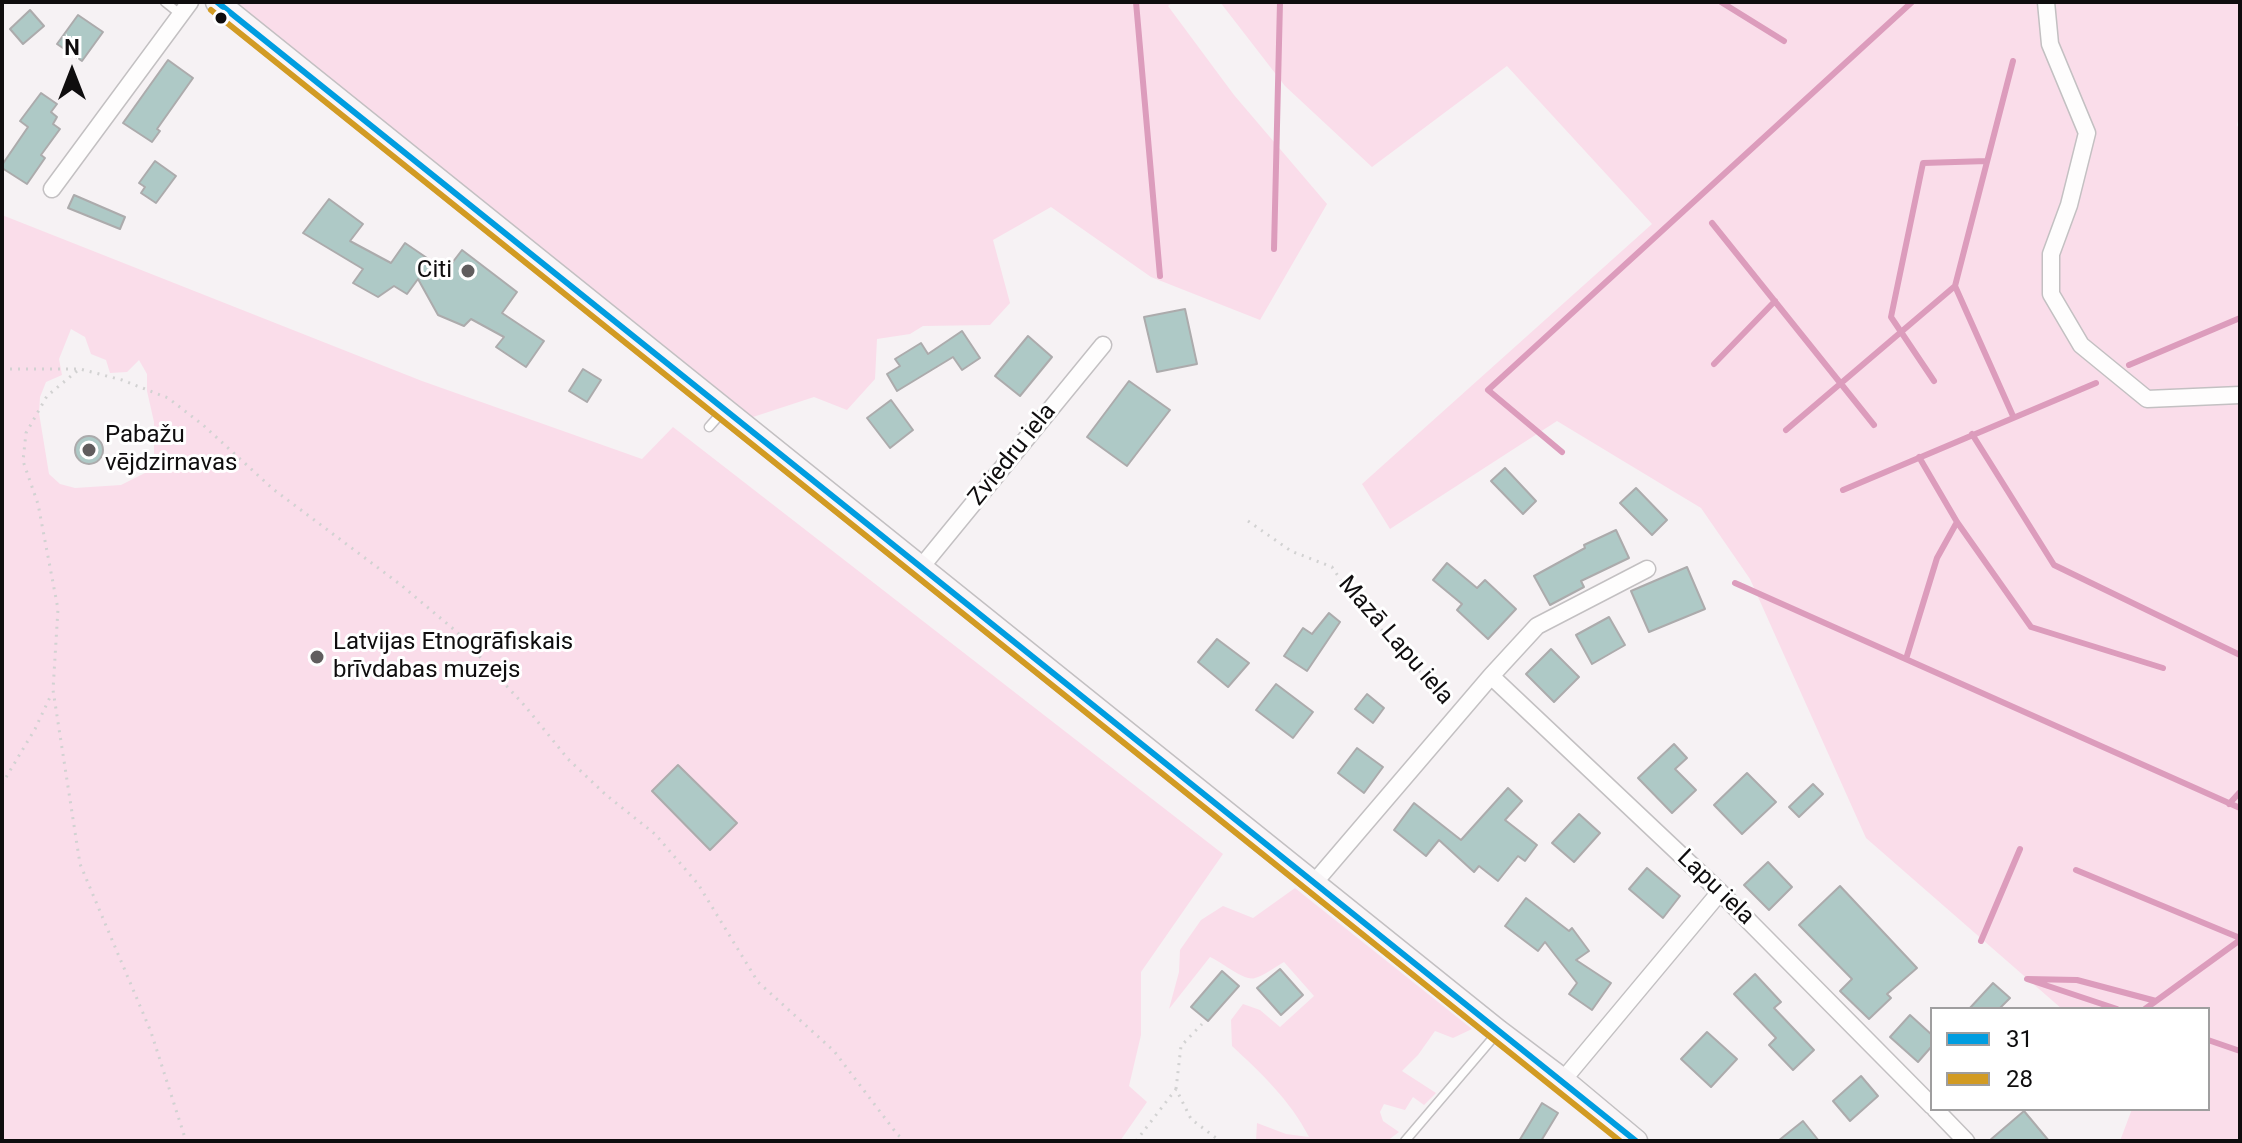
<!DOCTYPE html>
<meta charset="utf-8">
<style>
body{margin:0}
#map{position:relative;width:2242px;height:1143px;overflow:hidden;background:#f6f2f4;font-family:Roboto,sans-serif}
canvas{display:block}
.frame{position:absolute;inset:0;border:4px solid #0f0d0e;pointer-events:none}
.legend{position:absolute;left:1930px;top:1007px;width:280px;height:104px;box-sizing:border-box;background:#fff;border:2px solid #9f9e9f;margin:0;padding:10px 14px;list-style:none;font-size:24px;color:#0f0d0e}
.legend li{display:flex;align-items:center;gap:16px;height:40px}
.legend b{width:40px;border:2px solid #9f9e9f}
.north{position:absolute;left:32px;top:32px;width:80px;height:80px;-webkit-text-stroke:6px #fff;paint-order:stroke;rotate:0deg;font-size:22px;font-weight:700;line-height:32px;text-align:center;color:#0f0d0e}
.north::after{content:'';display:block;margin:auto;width:28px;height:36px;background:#0f0d0e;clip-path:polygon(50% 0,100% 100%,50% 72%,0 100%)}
</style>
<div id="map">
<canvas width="2242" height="1143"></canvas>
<div class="frame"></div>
<ul class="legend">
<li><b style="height:10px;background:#009de0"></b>31</li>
<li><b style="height:10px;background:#d29b23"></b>28</li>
</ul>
<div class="north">N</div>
</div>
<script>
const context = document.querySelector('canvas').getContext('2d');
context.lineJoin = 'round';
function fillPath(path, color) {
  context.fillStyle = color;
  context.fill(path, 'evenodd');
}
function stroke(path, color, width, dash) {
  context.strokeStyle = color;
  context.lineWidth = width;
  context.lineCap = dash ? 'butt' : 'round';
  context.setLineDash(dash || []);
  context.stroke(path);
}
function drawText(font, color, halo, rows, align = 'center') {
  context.font = font + ' Roboto,sans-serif';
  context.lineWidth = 6;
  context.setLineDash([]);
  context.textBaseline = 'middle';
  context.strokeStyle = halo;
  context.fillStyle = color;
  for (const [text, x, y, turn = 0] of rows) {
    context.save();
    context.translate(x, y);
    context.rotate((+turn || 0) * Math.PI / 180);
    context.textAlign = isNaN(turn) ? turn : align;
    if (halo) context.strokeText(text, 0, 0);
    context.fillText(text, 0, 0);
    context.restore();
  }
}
fillPath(new Path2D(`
 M 235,2 L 1173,2 L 1168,6 L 1234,95 L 1327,204 L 1260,320 L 1151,277 L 1051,207 L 993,240 L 1010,303 L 990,325 L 923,326 L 910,334 L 877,339 L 875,379 L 847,410 L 814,397 L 753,417 Z
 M 1220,2 L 2238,2 L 2240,7 L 2240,113 L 2237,125 L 2240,131 L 2240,1141 L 2120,1141 L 2132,1109 L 2208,1109 L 2208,1009 L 2062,1009 L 1866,838 L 1750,579 L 1701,508 L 1557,421 L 1390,529 L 1362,484 L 1652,224 L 1507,66 L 1372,167 L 1285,86 Z
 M 2,215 L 422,381 L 642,459 L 673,427 L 1223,854 L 1141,972 L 1141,1035 L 1129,1086 L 1147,1102 L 1120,1141 L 2,1141 ZM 71,329 L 85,337 L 91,354 L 106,360 L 110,373 L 127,372 L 139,360 L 147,374 L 147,391 L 154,422 L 154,456 L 149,471 L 121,485 L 75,488 L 60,484 L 49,474 L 39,413 L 40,397 L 46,382 L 62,375 L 59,359 Z
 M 1295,888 L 1472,1029 L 1453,1038 L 1435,1031 L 1418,1055 L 1402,1071 L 1436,1093 L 1424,1105 L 1413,1097 L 1405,1110 L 1384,1104 L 1380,1112 L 1383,1121 L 1399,1132 L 1387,1141 L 1256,1141 L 1257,1123 L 1286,1134 L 1309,1137 C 1290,1100 1262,1074 1232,1046 L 1231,1020 L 1243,1004 L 1260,1010 L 1280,1027 L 1314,996 L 1284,962 C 1275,967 1265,975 1255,978 C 1245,982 1222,962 1210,957 L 1169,1009 L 1179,972 L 1180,950 L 1201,920 L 1223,906 L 1253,918 Z`), '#faddea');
stroke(new Path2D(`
 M 1136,2 L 1160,276
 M 1721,2 L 1784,41
 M 1712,223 L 1874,425
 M 1274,249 L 1280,2
 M 1955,286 L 2013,416
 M 1714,364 L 1775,301
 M 2129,365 L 2240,318
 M 1934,381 L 1891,317 L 1923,163 L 1987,161
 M 1786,430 L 1955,286 L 2013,61
 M 1972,434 L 2054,565 L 2240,655
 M 1562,452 L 1488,390 L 1912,2
 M 1919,457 L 1957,522 L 2031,627 L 2163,668
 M 1843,490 L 2096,383
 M 1735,583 L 2240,808
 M 1906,659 L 1937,558 L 1957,522
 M 2229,804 L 2240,792
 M 2076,870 L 2240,938
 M 1981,941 L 2020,849
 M 2117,1009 L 2027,979 L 2077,980 L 2156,1001
 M 2145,1009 L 2240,940
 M 2208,1040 L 2240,1051`), '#dc9cbc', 6);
const building = new Path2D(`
 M 30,10 L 44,26 L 23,44 L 10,29 Z
 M 78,15 L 103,32 L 82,61 L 57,44 Z
 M 168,60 L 193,78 L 157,129 L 160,131 L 152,142 L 123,123 Z
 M 41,93 L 57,104 L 51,112 L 57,117 L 53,124 L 60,129 L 41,155 L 45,158 L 27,184 L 2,168 L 2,165 L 28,127 L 20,121 Z
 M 155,161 L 176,176 L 156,203 L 141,193 L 145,187 L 139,183 Z
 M 74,195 L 125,217 L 120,229 L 68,208 Z
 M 329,199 L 363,224 L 350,241 L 391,263 L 405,243 L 446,271 L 462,250 L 517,292 L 502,313 L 544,341 L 526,367 L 496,347 L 504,337 L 471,319 L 464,326 L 438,315 L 418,279 L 407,294 L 394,286 L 378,297 L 353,283 L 363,269 L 303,233 Z
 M 1185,309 L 1197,364 L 1157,372 L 1144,317 Z
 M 962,331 L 980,358 L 962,370 L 953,357 L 897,391 L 887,374 L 900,366 L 895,359 L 921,343 L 928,354 Z
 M 1028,336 L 1052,357 L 1020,396 L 995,376 Z
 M 583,369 L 601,380 L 587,402 L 569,391 Z
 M 1129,381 L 1170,410 L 1127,466 L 1087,437 Z
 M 891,400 L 913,430 L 890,448 L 867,418 Z
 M75 450a14 14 0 1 1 28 0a14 14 0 1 1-28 0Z
 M 1505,468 L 1536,501 L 1523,514 L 1491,481 Z
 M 1636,488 L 1667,520 L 1652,535 L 1620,503 Z
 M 1616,530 L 1629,558 L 1581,581 L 1584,587 L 1550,605 L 1534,576 L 1585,548 L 1584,545 Z
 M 1447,563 L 1477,588 L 1485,580 L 1516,609 L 1488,639 L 1457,610 L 1462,604 L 1433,580 Z
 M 1687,567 L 1705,609 L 1649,632 L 1631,591 Z
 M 1329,613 L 1340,622 L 1307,671 L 1284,656 L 1303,628 L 1312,634 Z
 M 1609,617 L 1625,645 L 1592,664 L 1576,635 Z
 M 1217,639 L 1249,663 L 1228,687 L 1198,662 Z
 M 1551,649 L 1579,677 L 1554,702 L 1526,674 Z
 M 1276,684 L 1313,712 L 1293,738 L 1256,710 Z
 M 1367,694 L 1384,708 L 1373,723 L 1355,709 Z
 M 1674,744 L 1687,758 L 1675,769 L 1696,790 L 1672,813 L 1638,778 Z
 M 1357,748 L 1383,767 L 1364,793 L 1338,773 Z
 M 678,765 L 737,823 L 710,850 L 652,791 Z
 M 1747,773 L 1776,802 L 1742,834 L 1714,805 Z
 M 1813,784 L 1823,794 L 1799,817 L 1789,807 Z
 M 1508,788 L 1522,801 L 1505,820 L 1537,845 L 1525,861 L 1518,856 L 1498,881 L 1479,866 L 1474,872 L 1439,840 L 1426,856 L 1394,830 L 1414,803 L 1461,840 Z
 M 1579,814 L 1600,833 L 1574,862 L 1552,843 Z
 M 1768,862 L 1792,887 L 1769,910 L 1744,885 Z
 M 1647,868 L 1680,896 L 1663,918 L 1629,889 Z
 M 1840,886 L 1917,968 L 1887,994 L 1891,998 L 1869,1019 L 1840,991 L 1852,979 L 1799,925 Z
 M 1526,898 L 1569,931 L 1572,928 L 1589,951 L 1576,960 L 1611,983 L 1592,1010 L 1569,994 L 1577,983 L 1545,942 L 1538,951 L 1505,926 Z
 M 1280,969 L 1303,995 L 1281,1015 L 1257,988 Z
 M 1222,971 L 1239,986 L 1208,1021 L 1191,1007 Z
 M 1755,974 L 1781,1002 L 1774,1008 L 1814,1050 L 1793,1070 L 1769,1045 L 1776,1038 L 1734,994 Z
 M 1993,983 L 2010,998 L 1999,1009 L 1969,1009 Z
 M 1910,1015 L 1932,1035 L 1932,1046 L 1918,1062 L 1890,1037 Z
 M 1707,1032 L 1737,1059 L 1711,1087 L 1681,1059 Z
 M 1861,1076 L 1878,1096 L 1850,1121 L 1833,1101 Z
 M 1542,1103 L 1558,1113 L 1541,1141 L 1519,1141 Z
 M 2024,1111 L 2049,1141 L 1989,1141 Z
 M 1803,1121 L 1819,1141 L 1778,1141 Z`);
fillPath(building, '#aec9c6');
stroke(building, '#acabac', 2);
const service = new Path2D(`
 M 165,2 L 180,14
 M 709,427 L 724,410
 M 1405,1141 L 1498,1032`);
const minor = new Path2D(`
 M 2046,2 L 2050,44 L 2087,133 L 2069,205 L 2051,254 L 2051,294 L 2081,345 L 2147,399 L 2240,395
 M 52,189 L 190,2
 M 922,566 L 1103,345
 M 1491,676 L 1720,892 L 1932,1106
 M 1314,883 L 1491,676 L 1537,626 L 1647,569
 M 1563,1080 L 1720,892
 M 1935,1109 L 1966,1141`);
const secondary = new Path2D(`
 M 217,2 L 1498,1031 L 1563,1080 L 1636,1141`);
stroke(service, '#c3c0c2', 11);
stroke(minor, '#c3c0c2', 19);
stroke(secondary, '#c3c0c2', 25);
stroke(new Path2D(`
 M 2,369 L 80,369 L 122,380 L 168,398 L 203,425 L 273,489 L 401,585 L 457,632 L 525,706 L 568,759 L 606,795 L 655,834 L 698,884 L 758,982 L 834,1051 L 897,1134 L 905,1141
 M 77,371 L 47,396 L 26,433 L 23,461 L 38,504 L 58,609 L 53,690 L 80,864 L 151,1032 L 186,1141
 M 1248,521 L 1291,551 L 1332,567 L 1354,600 L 1448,702
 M 2,784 L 35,729 L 52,693
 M 1176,1089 L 1181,1046 L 1202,1024
 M 1136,1141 L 1176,1089 L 1191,1119 L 1220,1141`), '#d2d2d2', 3, [2, 6]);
stroke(service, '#fefdfd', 8);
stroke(minor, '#fefdfd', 16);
stroke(secondary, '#f9f5f7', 22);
stroke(new Path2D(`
 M 217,2 L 1636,1141`), '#009de0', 6);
stroke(new Path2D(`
 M 211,10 L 1620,1141`), '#d29b23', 6);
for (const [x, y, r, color] of [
 [221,18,7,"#0f0d0e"],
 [468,271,8,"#605d5e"],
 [89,450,8,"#605d5e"],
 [317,657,8,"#605d5e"]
]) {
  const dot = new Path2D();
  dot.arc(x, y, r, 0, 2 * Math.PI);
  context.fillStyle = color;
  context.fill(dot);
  stroke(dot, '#fff', 3);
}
drawText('24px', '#0f0d0e', '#fff', [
 ["Citi",452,271,"right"],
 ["Pabažu",105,436],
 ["vējdzirnavas",105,464],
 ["Latvijas Etnogrāfiskais",333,643],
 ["brīvdabas muzejs",333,671]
], 'left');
drawText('24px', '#0f0d0e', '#fff', [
 ["Zviedru iela",1013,455,-51],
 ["Mazā Lapu iela",1395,641,49],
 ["Lapu iela",1715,888,44]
]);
</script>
